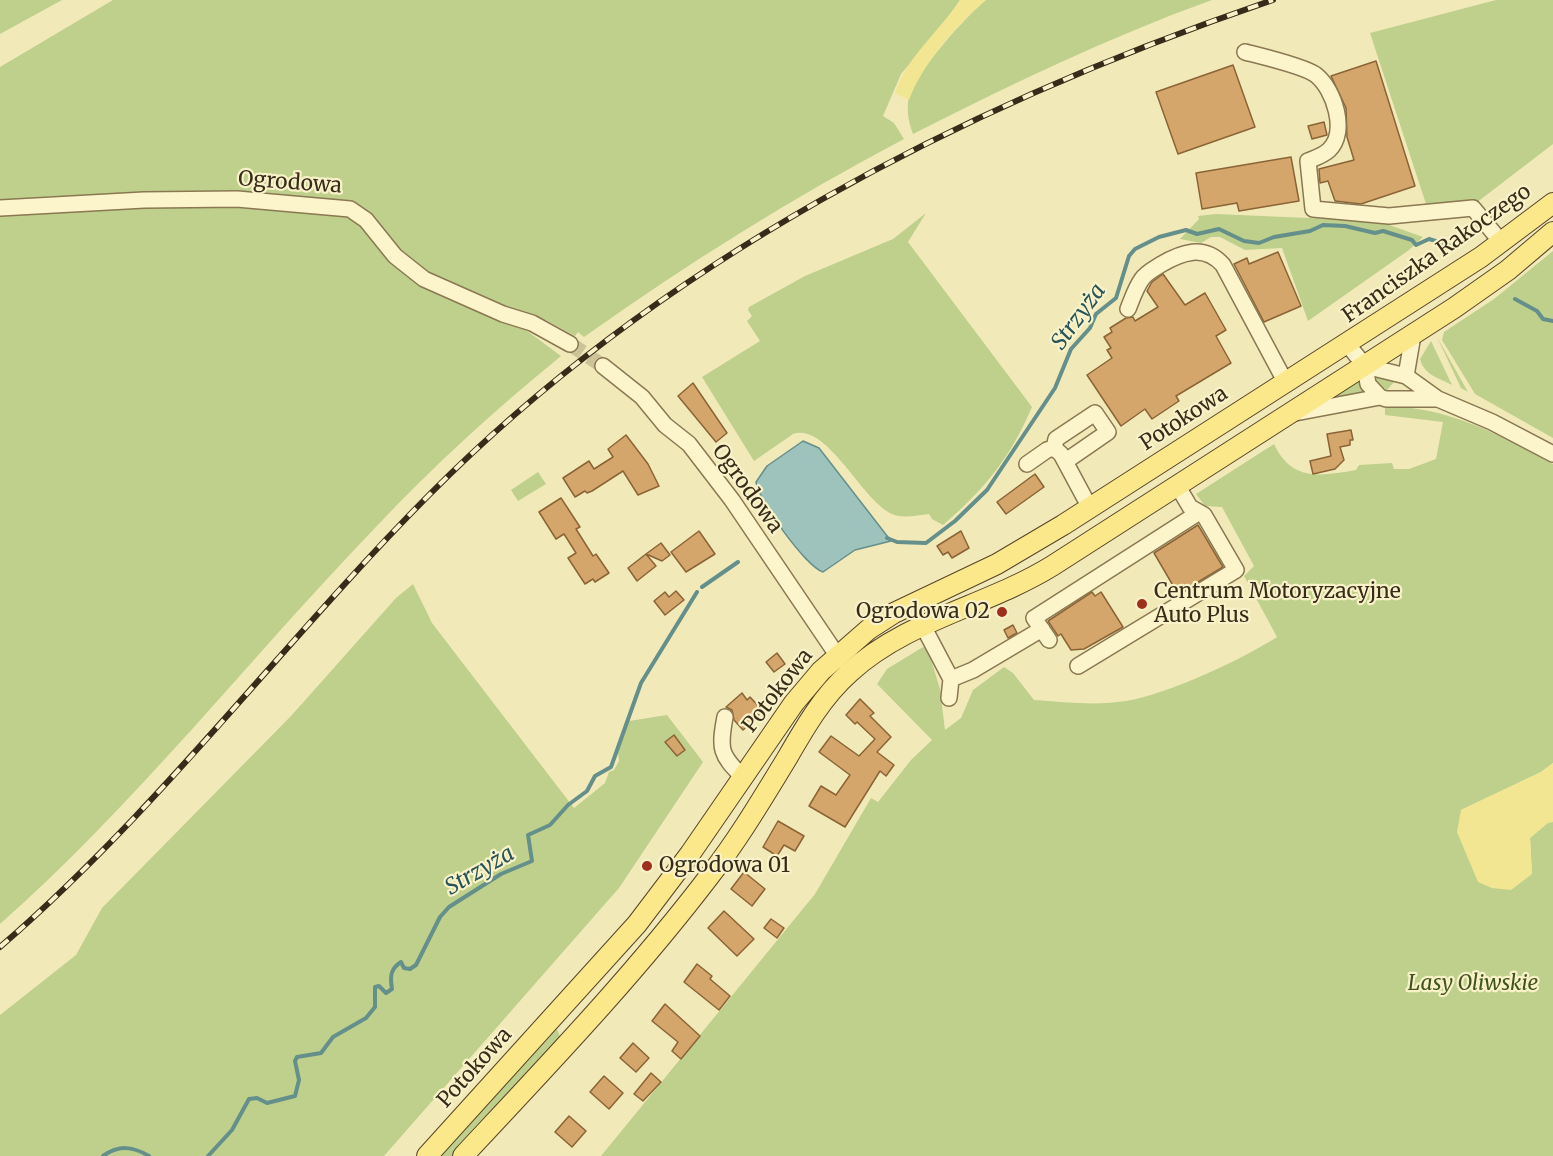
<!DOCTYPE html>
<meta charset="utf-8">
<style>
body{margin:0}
canvas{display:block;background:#f2e9b9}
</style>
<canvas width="1553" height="1156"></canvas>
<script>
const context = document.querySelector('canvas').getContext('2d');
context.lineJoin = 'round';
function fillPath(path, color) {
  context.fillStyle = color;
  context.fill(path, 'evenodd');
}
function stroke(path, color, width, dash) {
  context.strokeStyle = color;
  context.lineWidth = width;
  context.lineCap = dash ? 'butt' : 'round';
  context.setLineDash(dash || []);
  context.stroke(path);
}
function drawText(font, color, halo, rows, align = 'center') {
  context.font = font + ' Merriweather,serif';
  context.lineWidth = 4.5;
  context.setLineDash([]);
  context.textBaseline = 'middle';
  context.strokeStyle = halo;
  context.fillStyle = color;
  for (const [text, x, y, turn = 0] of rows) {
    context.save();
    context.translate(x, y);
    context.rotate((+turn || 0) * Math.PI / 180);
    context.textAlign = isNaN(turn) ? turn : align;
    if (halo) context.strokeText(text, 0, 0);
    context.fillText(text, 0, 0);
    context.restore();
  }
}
fillPath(new Path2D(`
 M 0,0 L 62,0 L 0,34 Z
 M 113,0 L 960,0 L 945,22 L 901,74 L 883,116 L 894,123 L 904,139 C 792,198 687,264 584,337 L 578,332 L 575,336 L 546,320 L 544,323 C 506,308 449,291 416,269 C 391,253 381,213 352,204 L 0,202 L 0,67 Z
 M 986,0 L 1212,0 C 1109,37 1010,85 913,134 C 909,123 907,114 908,102 C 913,75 964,18 986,0 Z
 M 1496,0 L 1553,0 L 1553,144 L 1476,203 L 1427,207 L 1370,33 Z
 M 230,204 L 352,215 L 392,259 L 519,325 L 561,356 C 495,410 432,467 374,529 C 248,660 136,804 0,924 L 0,212 Z
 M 926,213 L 908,242 L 1032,407 C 1010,458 985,489 943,525 L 932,519 L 929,514 C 917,515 904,519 892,514 C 862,501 827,422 793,434 L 754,461 L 702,377 L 760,341 L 747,321 L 752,316 L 748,310 L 749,307 L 805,276 L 893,239 Z
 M 1216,214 L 1378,221 L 1423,237 L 1409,250 L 1308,321 L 1282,248 L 1245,250 L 1220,237 L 1211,237 L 1201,243 L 1180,239 L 1199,219 L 1198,216 Z
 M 1553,251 L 1553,438 L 1475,394 L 1442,340 L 1444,332 L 1494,299 Z
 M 1437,337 L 1468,392 L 1461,388 Z
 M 1431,341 L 1452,385 C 1439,378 1424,375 1420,359 Z
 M 1371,374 L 1397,379 L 1387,390 L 1372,380 Z
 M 1358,381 L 1365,393 L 1332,400 L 1330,397 Z
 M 1385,406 C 1448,407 1499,434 1553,464 L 1553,763 L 1541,772 L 1461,810 L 1532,874 L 1530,838 L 1548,822 L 1553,822 L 1553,1156 L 601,1156 L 815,894 L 871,798 L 878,802 L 911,760 L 932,740 L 877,684 L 887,669 L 923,647 L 928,650 L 940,689 L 945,730 L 961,718 L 973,690 L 1004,667 L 1013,673 L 1034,700 C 1064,702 1095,706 1126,701 C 1168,694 1241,660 1277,637 L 1244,576 L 1254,566 L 1222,507 L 1205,506 L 1196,494 L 1274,444 C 1292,482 1320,476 1356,470 L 1359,465 L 1392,463 L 1394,469 L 1409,469 L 1436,459 L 1443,422 L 1385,415 Z
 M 538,472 L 546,484 L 518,501 L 511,490 Z
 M 413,584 L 432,623 L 574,808 L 605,783 L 609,772 L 614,770 L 619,761 L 618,752 L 629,721 L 667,715 L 703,762 L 619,888 L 384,1156 L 0,1156 L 0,1015 L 76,955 L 102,908 L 291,716 L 396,598 Z
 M 557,1029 L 561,1039 L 452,1156 L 439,1156 Z`), '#bed08c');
fillPath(new Path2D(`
 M 960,0 L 986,0 C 956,25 923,63 909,100 L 895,93 C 907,56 939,32 960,0 Z
 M 1553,763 L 1553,822 L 1548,823 L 1530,838 L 1532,874 L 1511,890 L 1492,888 L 1478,882 L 1457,832 L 1461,810 L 1541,772 Z`), '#f2e692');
const water = new Path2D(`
 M 803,441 L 819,448 L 891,541 L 855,550 L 823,572 C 806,567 758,500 756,482 L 767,466 Z`);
fillPath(water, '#9ec2bc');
stroke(water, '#658f8b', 1.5);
stroke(new Path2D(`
 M 1515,299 L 1537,311 L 1543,319 L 1553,321
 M 887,538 L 897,542 L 926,543 L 955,521 L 987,490 L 1055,388 L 1071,349 L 1090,328 L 1096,314 L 1116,298 L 1129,256 L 1135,249 L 1159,237 L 1186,230 L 1197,234 L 1219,229 L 1244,241 L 1259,243 L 1274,237 L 1310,231 L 1323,225 L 1345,226 L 1375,233 L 1383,231 L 1412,240 L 1416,245 L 1429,239 L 1449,245
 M 702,587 L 738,562
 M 103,1156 C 119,1145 132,1146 149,1156
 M 208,1156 L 232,1130 L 249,1099 L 257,1098 L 267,1103 L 295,1096 L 299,1080 L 295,1061 L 297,1057 L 321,1053 L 333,1037 L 366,1018 L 375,1007 L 375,987 L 379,986 L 386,993 L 392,989 C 390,977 390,969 401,962 L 404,968 L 410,969 L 416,965 L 440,917 L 449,907 L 501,874 L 532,861 L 528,835 L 550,825 L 568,805 L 587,791 L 595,776 L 611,767 L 641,683 L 697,592`), '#658f8b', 4);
const building = new Path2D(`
 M 1376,61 L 1415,186 L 1361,204 L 1335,201 L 1328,181 L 1320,183 L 1319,169 L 1354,160 L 1347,137 L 1346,108 L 1331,76 Z
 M 1233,65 L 1255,127 L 1178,154 L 1156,92 Z
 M 1324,122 L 1327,135 L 1312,139 L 1308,126 Z
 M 1291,157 L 1299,201 L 1239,211 L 1237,203 L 1202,209 L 1196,173 Z
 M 1278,252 L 1301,306 L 1264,322 L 1234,264 L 1247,258 L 1249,264 Z
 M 1163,274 L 1185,305 L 1205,293 L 1226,330 L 1216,336 L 1231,363 L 1176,396 L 1179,401 L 1152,419 L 1145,409 L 1121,426 L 1087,375 L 1112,358 L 1107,350 L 1111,348 L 1104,337 L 1112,332 L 1110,328 L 1126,318 L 1133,317 L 1135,321 L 1158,307 L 1147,291 L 1152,282 Z
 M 693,383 L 727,433 L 716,442 L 678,396 Z
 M 1351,430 L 1353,440 L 1350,440 L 1350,445 L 1340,447 L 1344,460 L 1335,469 L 1313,474 L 1310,461 L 1331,456 L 1327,434 Z
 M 626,435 L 648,464 L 659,486 L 638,495 L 623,471 L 592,491 L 587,493 L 585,491 L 575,497 L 563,478 L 589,461 L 594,469 L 613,457 L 608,449 Z
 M 1035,474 L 1044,487 L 1006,514 L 997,502 Z
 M 561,498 L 580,527 L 576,529 L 593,556 L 596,554 L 609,573 L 595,582 L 593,579 L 585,584 L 568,558 L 576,553 L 564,534 L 556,539 L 539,512 Z
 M 1198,525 L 1223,567 L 1178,594 L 1154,553 Z
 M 699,531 L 715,554 L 686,572 L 671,552 Z
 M 961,531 L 969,548 L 952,558 L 948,552 L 943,555 L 937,546 Z
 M 661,543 L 670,555 L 662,561 L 646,554 Z
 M 646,554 L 656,566 L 637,581 L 628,568 Z
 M 676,591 L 684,600 L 665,615 L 654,601 L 665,592 L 669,597 Z
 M 1092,592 L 1095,596 L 1101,592 L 1123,627 L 1084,649 L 1071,650 L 1061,634 L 1058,636 L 1048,621 Z
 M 1013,625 L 1017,633 L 1008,638 L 1004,630 Z
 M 777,653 L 785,664 L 774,672 L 766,662 Z
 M 742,693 L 747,700 L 750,697 L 763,711 L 743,730 L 734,720 L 732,710 L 726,707 Z
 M 860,699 L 874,713 L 870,716 L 891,737 L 877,752 L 894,765 L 886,776 L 880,771 L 845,827 L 809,806 L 821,786 L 836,795 L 850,775 L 819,752 L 831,736 L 859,756 L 875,739 L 857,722 L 855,724 L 846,715 Z
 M 674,735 L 685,750 L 677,756 L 665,742 Z
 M 778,821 L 804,836 L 795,851 L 784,845 L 777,856 L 763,847 Z
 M 744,872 L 765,889 L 752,906 L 731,889 Z
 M 724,911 L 754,939 L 737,956 L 708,928 Z
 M 771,919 L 784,928 L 777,938 L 764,928 Z
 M 697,964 L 712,976 L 710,979 L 730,996 L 719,1010 L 684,982 Z
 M 665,1004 L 700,1036 L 681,1059 L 672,1051 L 678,1042 L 652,1021 Z
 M 633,1043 L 649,1058 L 636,1072 L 620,1058 Z
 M 651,1073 L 661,1082 L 643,1101 L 634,1094 Z
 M 604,1076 L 623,1093 L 609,1109 L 590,1092 Z
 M 569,1116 L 586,1131 L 572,1147 L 555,1132 Z`);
fillPath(building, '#d4a66b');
stroke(building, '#8b6436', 1.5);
stroke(new Path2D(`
 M 570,344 L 603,366`), '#cdc399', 15, [15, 8]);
const minor = new Path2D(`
 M 1245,52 C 1260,56 1304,66 1316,75 C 1334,89 1348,132 1329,150 C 1324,155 1315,158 1308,161 L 1313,209 L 1389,216 L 1473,208 L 1502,243
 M 0,208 L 144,200 L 237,199 L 350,209 L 366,220 L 395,256 L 424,279 L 503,314 L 532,323 L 570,344
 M 1128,309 C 1132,299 1136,287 1142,279 C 1146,273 1154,269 1160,265 C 1182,252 1204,244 1223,265 L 1286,383
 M 1348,345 L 1365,366 L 1368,384 L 1380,397
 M 603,366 L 642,397 L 665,425 L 689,444 L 732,500 L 837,655
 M 1365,366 L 1406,376 L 1438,399 L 1492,422 L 1553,454
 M 1406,376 L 1413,335
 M 1295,413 L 1380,397 L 1386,399 L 1438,399
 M 1054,448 L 1056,439 L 1095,413 L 1108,432 L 1066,461
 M 1027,464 L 1047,450 L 1054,448 L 1061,454 L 1090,508
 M 923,626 L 951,679
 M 1049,640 L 1034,618 L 1198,513
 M 1078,666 L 1236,570 L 1204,515 L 1190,507 L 1177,485
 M 949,698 L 951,679 L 973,670 L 1042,629
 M 725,717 C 719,749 720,755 743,777`);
const major = new Path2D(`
 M 427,1156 L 637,924 L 690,854 L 794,703 L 821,671 L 869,629 L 894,613 L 997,564 L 1063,525 L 1481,257 L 1553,203
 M 463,1156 C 549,1064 635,974 711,874 C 739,838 762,799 786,760 C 804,729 822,697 849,673 C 906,620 987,606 1052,566 L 1454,308 L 1508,270 L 1553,232`);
stroke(minor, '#8a7852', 18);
stroke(major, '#564428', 22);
stroke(minor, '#fcf5cc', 15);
stroke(major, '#fbe88b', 20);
const rail = new Path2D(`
 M 0,947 C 158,811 282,643 429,495 C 660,262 964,105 1273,0`);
stroke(rail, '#372c19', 6);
stroke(rail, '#f9f2c9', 4, [11]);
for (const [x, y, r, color] of [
 [1142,604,6,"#9e2f1c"],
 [1002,612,6,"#9e2f1c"],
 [647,866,6,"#9e2f1c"]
]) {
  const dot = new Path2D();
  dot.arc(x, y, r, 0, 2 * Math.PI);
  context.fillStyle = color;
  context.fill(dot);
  stroke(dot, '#f9f2c9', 2);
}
drawText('21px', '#372c19', '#f9f2c9', [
 ["Ogrodowa",290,183,4],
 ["Franciszka Rakoczego",1437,254,-35],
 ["Potokowa",1184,419,-33],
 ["Ogrodowa",747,489,54],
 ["Potokowa",778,691,-52],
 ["Potokowa",475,1068,-48]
]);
drawText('21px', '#372c19', '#f9f2c9', [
 ["Centrum Motoryzacyjne",1154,592],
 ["Auto Plus",1154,616],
 ["Ogrodowa 02",990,612,"right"],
 ["Ogrodowa 01",659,866]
], 'left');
drawText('italic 21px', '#3f551d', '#f9f2c9', [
 ["Lasy Oliwskie",1473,984]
]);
drawText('italic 22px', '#265458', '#f9f2c9', [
 ["Strzyża",1079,317,-54],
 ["Strzyża",480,871,-30]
]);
</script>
